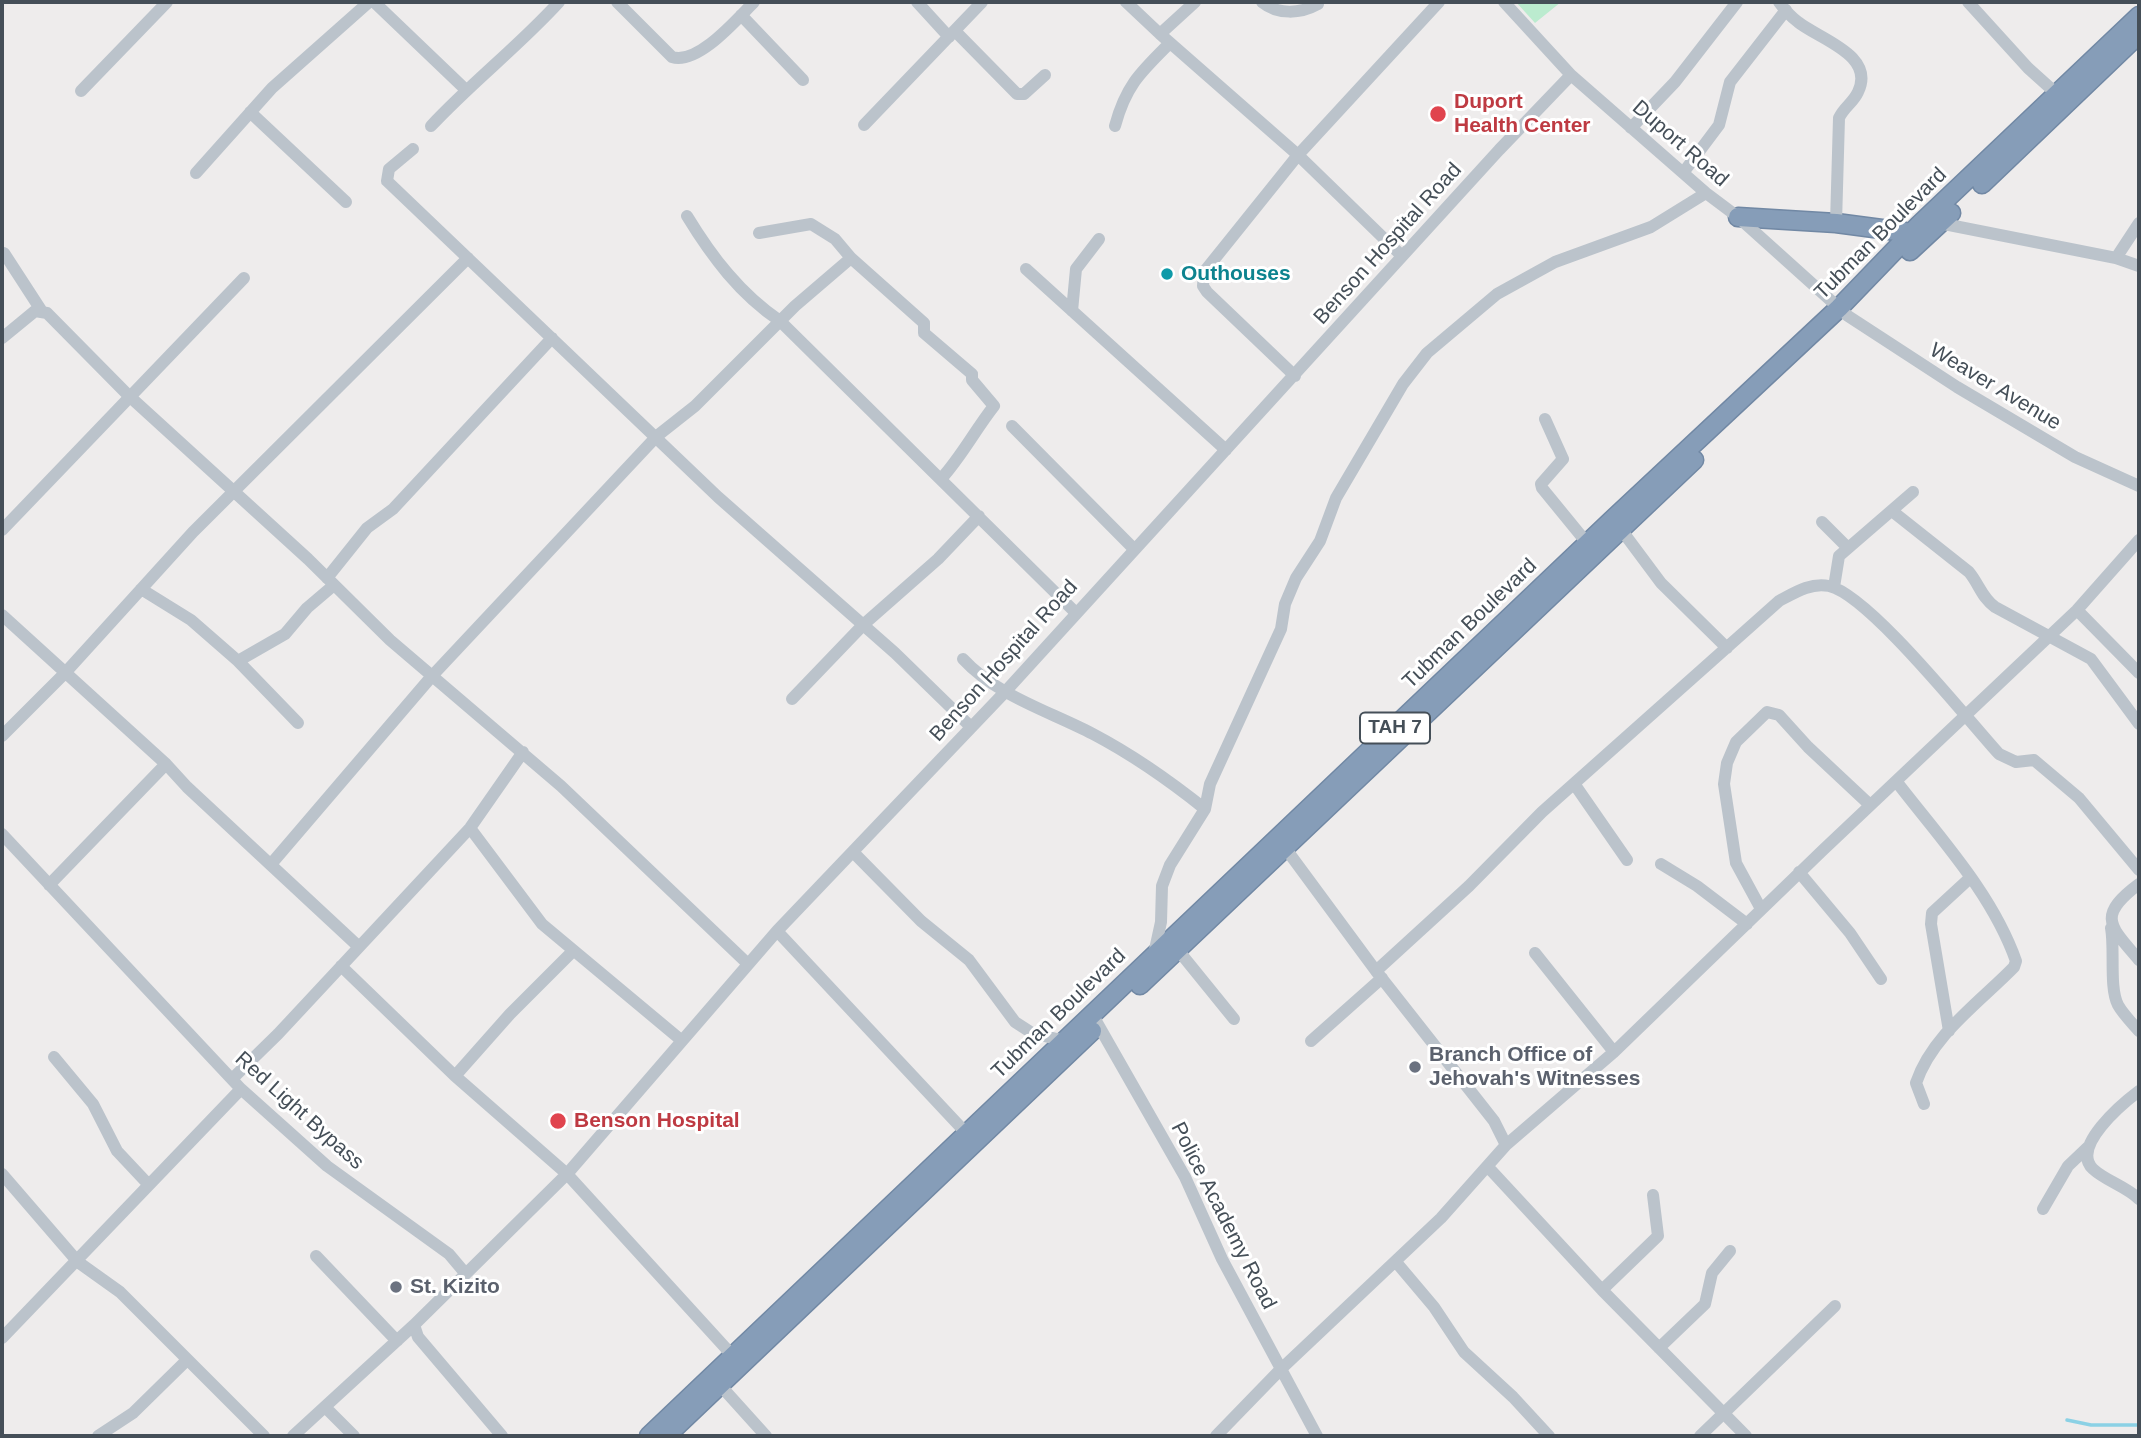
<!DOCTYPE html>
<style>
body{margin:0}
#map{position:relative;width:2141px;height:1438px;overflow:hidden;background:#eeecec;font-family:Arial,sans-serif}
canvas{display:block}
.frame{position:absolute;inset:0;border:4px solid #454f58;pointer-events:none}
</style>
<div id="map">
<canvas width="2141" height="1438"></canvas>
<div class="frame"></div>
</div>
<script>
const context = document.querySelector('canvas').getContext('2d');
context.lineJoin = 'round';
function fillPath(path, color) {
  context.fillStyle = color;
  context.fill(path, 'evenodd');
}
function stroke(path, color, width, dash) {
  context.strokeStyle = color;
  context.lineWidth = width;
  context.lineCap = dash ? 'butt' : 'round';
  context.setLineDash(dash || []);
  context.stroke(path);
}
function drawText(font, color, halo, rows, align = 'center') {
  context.font = font + ' Arial,sans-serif';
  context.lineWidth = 6;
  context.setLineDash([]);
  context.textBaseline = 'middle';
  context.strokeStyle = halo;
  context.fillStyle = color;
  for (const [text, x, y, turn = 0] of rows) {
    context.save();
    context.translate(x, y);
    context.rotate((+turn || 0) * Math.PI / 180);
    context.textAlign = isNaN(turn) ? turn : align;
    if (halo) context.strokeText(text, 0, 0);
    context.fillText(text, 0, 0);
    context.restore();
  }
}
fillPath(new Path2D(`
 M 1516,2 L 1561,2 L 1535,23 Z`), '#bbebcf');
stroke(new Path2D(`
 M 2067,1420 L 2091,1425 L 2139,1425`), '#8bd1e5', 3.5);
const highway = new Path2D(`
 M 1982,184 L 2139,34
 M 1738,217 L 1836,223 L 1912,233
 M 1910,251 L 1951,213
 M 1140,985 L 1694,460
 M 649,1436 L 1612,520 L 1839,308 L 1919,225 L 2139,16
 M 666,1436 L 1092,1031`);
stroke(highway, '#7188a4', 21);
stroke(new Path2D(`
 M 374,2 L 465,89
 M 617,2 L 672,57 C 698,65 736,20 754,2
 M 917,2 L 949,37
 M 1126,2 L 1160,34 L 1195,2
 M 1262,2 C 1278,15 1300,14 1318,4
 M 1504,2 L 1571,75 L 1706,193 L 1738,217 L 1848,316 L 1957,387 L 2075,457 L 2139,486
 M 1779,2 C 1784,9 1790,16 1798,22 C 1819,39 1876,55 1858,92 C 1853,103 1844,107 1839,118 L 1836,223
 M 1968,2 L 2028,68 L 2058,95
 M 741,15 L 803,80
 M 955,31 L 1017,94 L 1024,94 L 1045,75
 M 1160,34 L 1298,155 L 1402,256
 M 81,91 L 167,2
 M 250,112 L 346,202
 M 864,125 L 982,2
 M 431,126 C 472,82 519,46 559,2
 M 1115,126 C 1126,85 1141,72 1170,43
 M 1631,128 L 1675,82 L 1737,2
 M 413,149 L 389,169 L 387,181 L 718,497 L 895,653 L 971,727
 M 196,173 L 272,88 L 369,2
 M 1683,173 L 1719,125 L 1730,82 L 1786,10
 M 687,216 C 712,257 740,294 780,321 L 1075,612
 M 1939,223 L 2116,258 L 2139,266
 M 759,233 L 811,224 L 835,239 L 851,258 L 924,323 L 924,333 L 972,374 L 972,380 L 994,406 C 975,430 962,456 941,479
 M 4,253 L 41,310
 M 2116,258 L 2139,223
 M 1026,269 L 1226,450
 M 1072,311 L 1076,269 L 1099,239
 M 2,338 L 35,311 L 47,313 L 128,395 L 308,559 L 390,640 L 561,786 L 748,964
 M 1295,376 L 1207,292 L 1203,286 L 1204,272 L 1298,155 L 1439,2
 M 1545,419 L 1563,459 L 1541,484 L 1542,488 L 1587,543
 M 1012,426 L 1134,549
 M 1892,511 L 1969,572 C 1979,584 1982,598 1995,607 L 2091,659 L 2139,724
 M 1822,522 L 1848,548
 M 1620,528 L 1661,583 L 1727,648
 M 2,530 L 244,278
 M 327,578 L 367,528 L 393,509 L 552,338
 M 1834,587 L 1839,556 L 1913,492
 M 141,589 L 191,620 L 238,661 L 298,723
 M 2077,610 L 2139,673
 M 2,615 L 166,764 L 187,787 L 358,946
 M 963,659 C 997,696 1049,711 1093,734 C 1133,755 1170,781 1205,809
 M 238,661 L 285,634 L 307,608 L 334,585
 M 792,699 L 863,625 L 938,559 L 979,516
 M 2,736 L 65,673 L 193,532 L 468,258
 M 1896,781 C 1939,837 1992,893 2016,961 L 2014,967 C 1980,1002 1932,1035 1916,1083 L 1924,1104
 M 1575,785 L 1627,860
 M 470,828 L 542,924 L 681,1040
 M 2,834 L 241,1089 L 327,1166 L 449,1254 L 465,1273
 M 1286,849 L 1376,971 L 1494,1121 L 1506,1145
 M 853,852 L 921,921 L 969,960 L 1015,1022 L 1032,1033 L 1065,1041
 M 272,863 L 432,676 L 657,436 L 695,406 L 795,306 L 851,258
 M 1661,864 L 1697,886 L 1747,924
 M 1799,872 L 1850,933 L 1881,979
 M 2139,884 C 2096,916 2110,926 2139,960
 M 49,885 L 166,764
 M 1761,909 L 1736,863 L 1724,784 L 1727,763 L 1736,742 L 1767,712 L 1779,715 L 1808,747 L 1870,805
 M 2111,928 C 2115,949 2109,988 2118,1005 C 2123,1014 2132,1023 2139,1031
 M 777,931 L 967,1134
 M 1178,950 L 1234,1019
 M 1535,953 L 1614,1052
 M 1154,954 L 1161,922 L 1162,886 L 1170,865 L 1205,809 L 1210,784 L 1281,629 L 1285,604 L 1296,578 L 1320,541 L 1336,498 L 1403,384 L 1427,353 L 1497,294 L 1555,262 L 1651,227 L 1706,193
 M 341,966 L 455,1076 L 567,1174 L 732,1355
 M 1376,971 L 1469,886 L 1542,812 L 1779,601 C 1794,593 1811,582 1829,586 C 1869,595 1967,719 1999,754 L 2016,762 L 2034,760 L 2079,798 L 2139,870
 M 1092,1014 L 1185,1177 L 1222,1259 L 1317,1436
 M 1949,1031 L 1931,924 L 1932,913 L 1970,878
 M 1311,1041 L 1382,978
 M 54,1057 L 93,1104 L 117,1151 L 148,1184
 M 455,1076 L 510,1014 L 572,952
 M 232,1079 L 278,1034 L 470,828 L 523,752
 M 2139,1091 C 2123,1103 2070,1147 2093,1169 C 2106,1181 2125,1186 2139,1199
 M 1488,1167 L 1602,1290 L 1746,1436
 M 2,1174 L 78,1262 L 120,1292 L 264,1436
 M 2043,1209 L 2068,1166 L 2089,1146
 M 316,1256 L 397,1341
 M 1396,1262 L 1434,1307 L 1464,1352 L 1513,1397 L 1549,1436
 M 1602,1290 L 1658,1236 L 1653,1195
 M 2,1338 L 241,1089
 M 1659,1348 L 1705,1304 L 1712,1273 L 1730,1251
 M 720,1385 L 766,1436
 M 325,1407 L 354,1436
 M 98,1436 L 133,1413 L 186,1361
 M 293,1436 L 414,1325
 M 502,1436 L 418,1337 L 414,1325 L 567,1174 L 777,931 L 1005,692 L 1499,150 L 1571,75
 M 1216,1436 L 1280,1370 L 1441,1218 L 1506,1145 L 1614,1052 L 1823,850 L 2077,610 L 2139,540
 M 1700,1436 L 1835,1306`), '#bbc3cb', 12);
stroke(highway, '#869db8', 18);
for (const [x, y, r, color] of [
 [1438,114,9,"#e0444e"],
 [1167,274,7,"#0f9aa8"],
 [1415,1067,7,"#6b7280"],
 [558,1121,9,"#e0444e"],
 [396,1287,7,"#6b7280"]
]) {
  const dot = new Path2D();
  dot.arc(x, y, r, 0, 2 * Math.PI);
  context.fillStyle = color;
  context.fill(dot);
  stroke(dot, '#fff', 2.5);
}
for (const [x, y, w] of [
 [1395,728,70]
]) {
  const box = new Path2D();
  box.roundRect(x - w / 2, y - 15.5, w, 31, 5);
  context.fillStyle = '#fff';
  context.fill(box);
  stroke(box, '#454f58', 2);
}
drawText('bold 19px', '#454f58', null, [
 ["TAH 7",1395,728]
]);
drawText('bold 21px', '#be3a42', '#fff', [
 ["Duport",1454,102],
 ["Health Center",1454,126],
 ["Benson Hospital",574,1121]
], 'left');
drawText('21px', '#454f58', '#fff', [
 ["Duport Road",1680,144,41],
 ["Tubman Boulevard",1881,234,-45],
 ["Benson Hospital Road",1388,244,-48],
 ["Weaver Avenue",1995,387,31],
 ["Tubman Boulevard",1470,624,-44],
 ["Benson Hospital Road",1004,661,-48],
 ["Tubman Boulevard",1059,1014,-44],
 ["Red Light Bypass",299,1111,42],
 ["Police Academy Road",1223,1216,63]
]);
drawText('bold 21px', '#0d838f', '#fff', [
 ["Outhouses",1181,274]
], 'left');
drawText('bold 21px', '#5b616d', '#fff', [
 ["Branch Office of",1429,1055],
 ["Jehovah's Witnesses",1429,1079],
 ["St. Kizito",410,1287]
], 'left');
</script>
